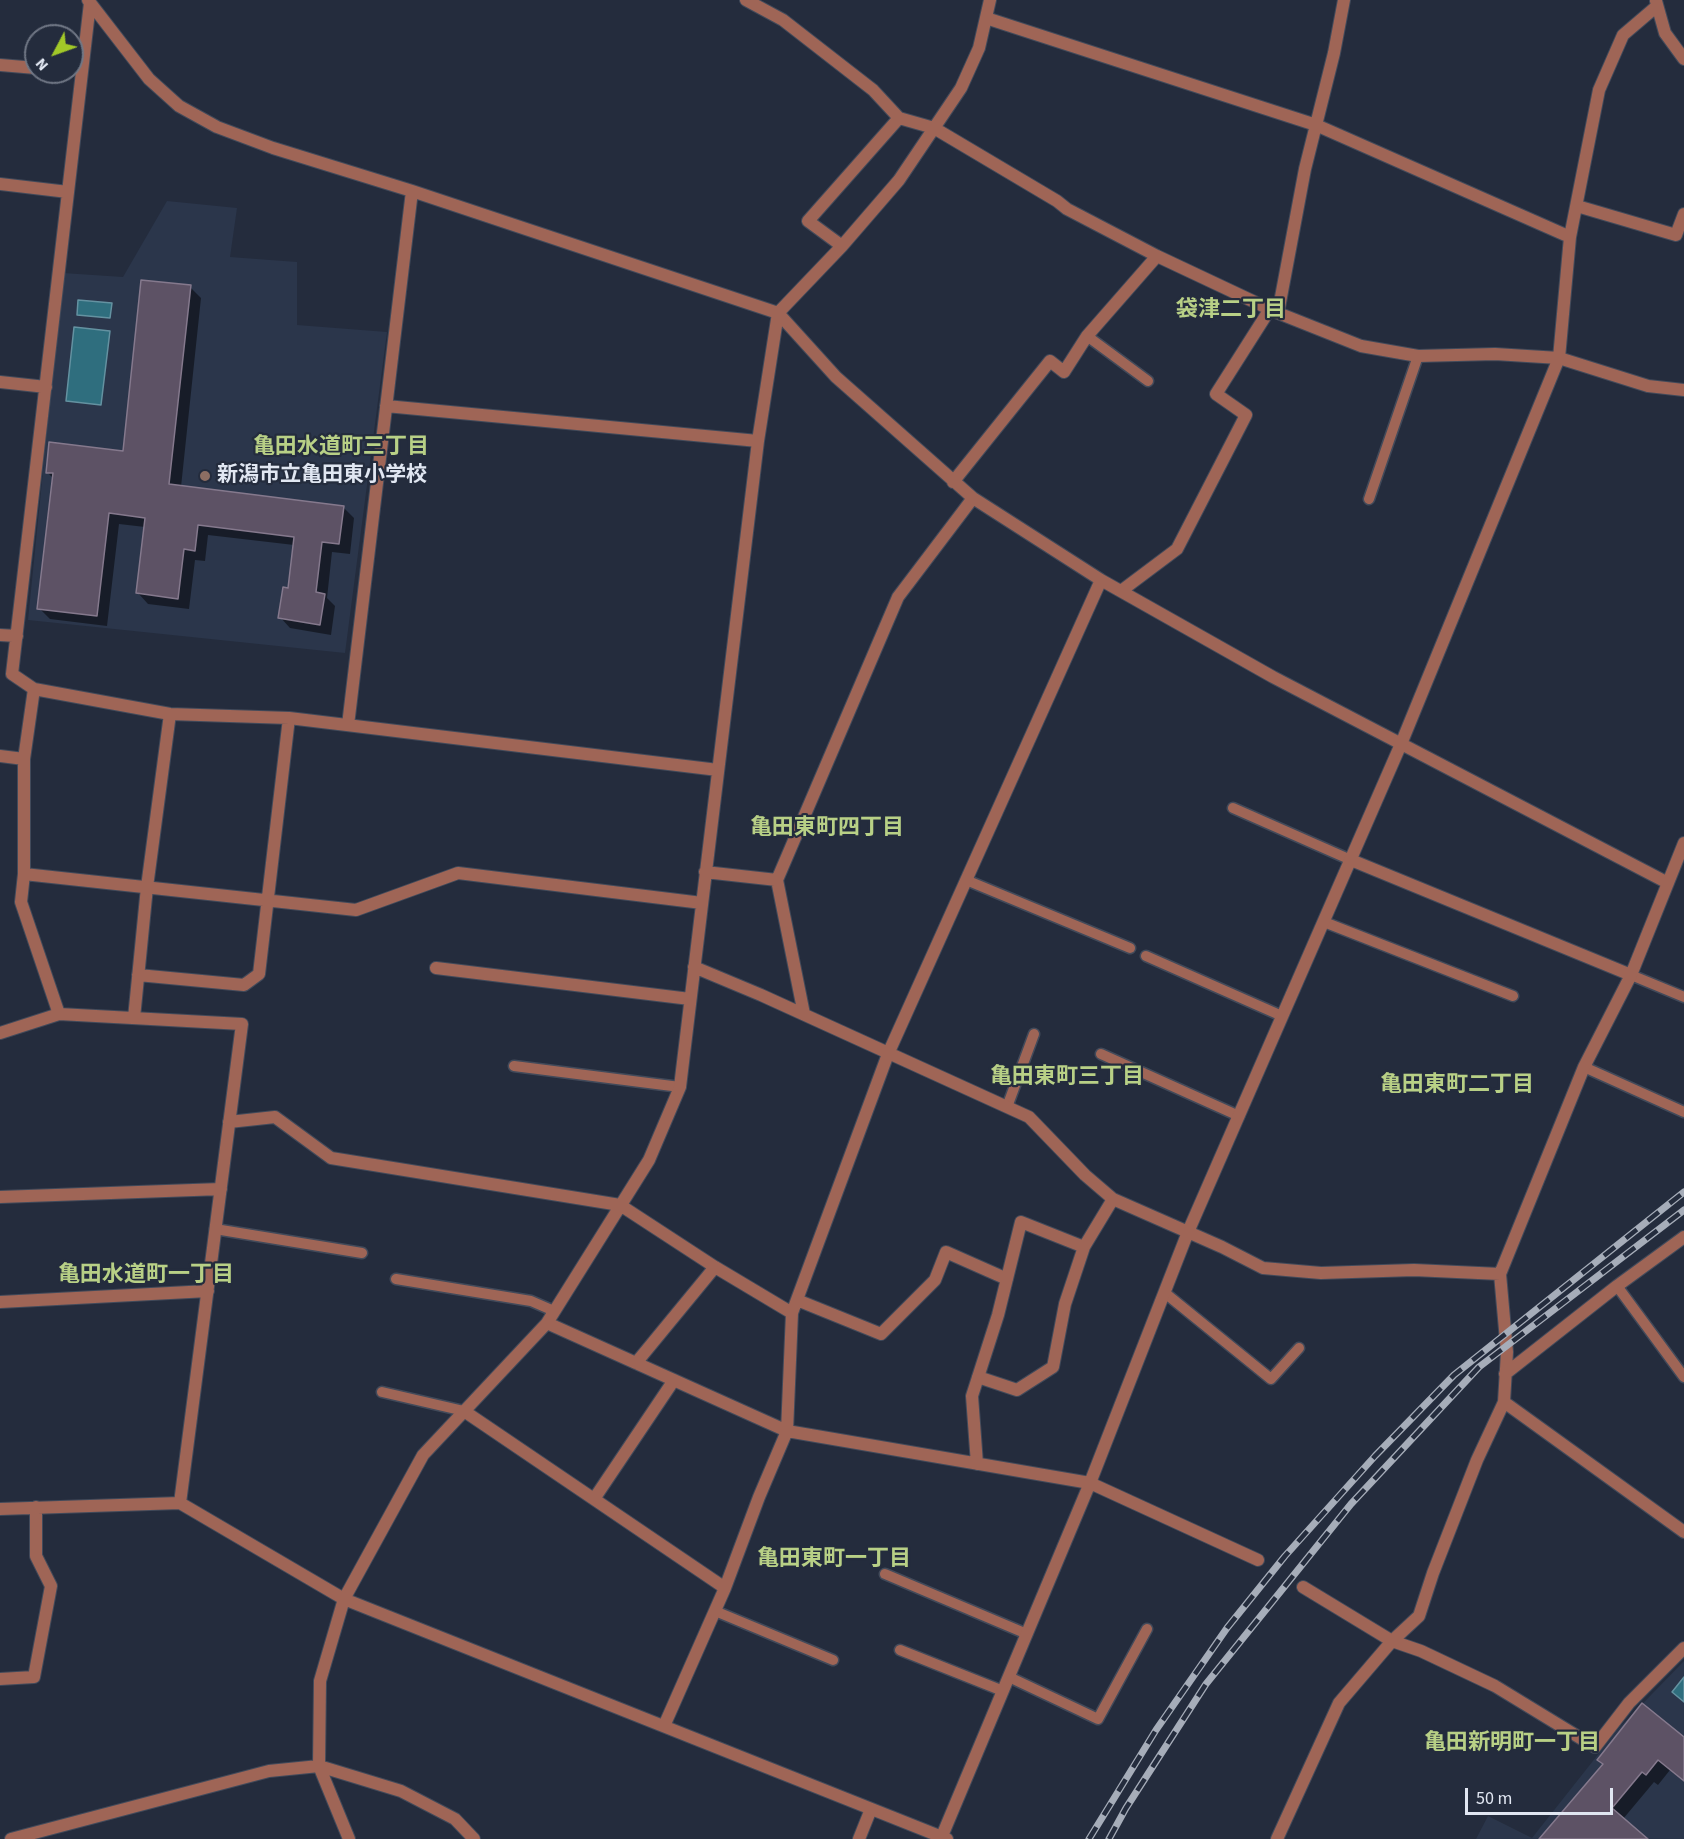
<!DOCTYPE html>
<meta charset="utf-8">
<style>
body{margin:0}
#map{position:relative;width:1684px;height:1839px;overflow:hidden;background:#242c3d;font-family:"Source Sans 3",sans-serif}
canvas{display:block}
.north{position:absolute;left:24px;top:24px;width:60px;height:60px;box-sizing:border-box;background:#242c3d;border:2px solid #707785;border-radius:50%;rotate:229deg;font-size:16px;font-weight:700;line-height:24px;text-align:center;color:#e1e7f2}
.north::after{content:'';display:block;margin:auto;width:21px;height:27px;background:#a2c928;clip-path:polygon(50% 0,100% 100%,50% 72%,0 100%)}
.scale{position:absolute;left:1465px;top:1788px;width:148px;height:27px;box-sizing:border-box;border:3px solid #e1e7f2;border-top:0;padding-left:8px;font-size:18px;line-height:21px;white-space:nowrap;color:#e1e7f2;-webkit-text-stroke:4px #242c3d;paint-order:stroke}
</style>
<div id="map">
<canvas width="1684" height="1839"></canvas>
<div class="north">N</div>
<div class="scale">50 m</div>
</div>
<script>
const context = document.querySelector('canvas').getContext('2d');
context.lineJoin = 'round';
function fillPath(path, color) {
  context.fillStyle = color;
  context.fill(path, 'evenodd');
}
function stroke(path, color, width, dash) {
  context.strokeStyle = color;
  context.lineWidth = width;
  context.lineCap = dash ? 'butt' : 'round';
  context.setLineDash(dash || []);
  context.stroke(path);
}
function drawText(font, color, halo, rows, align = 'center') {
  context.font = font + ' "Source Sans 3","Noto Sans JP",sans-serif';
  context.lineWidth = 4.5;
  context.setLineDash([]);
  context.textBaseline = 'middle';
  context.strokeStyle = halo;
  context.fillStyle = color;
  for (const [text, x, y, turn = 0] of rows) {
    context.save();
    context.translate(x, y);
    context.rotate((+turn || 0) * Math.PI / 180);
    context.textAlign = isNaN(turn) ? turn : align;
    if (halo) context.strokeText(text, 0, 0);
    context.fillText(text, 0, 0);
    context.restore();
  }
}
fillPath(new Path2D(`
 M 167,201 L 237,208 L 230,257 L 297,262 L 297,325 L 387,332 L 345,653 L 28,620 L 63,273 L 123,277 Z
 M 1684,1661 L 1684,1839 L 1476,1839 L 1488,1816 L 1532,1838 L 1619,1728 Z`), '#2b364b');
const water = new Path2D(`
 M 78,300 L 112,303 L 110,318 L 77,315 Z
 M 74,327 L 110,331 L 101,405 L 66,401 Z
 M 1684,1677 L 1684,1702 L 1672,1692 Z`);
fillPath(water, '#2f6e7e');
stroke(water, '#6492a1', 1.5);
fillPath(new Path2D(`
 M 190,287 L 201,298 L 181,487 L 343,507 L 354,518 L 350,554 L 332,552 L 327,598 L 335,606 L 331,635 L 290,628 L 280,617 L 289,590 L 294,545 L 208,535 L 205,561 L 195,560 L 189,609 L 148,604 L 138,593 L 145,527 L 119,524 L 107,626 L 50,619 L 39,608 L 54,479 L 47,472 L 124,453 Z
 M 1684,1739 L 1684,1781 L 1670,1770 L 1658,1785 L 1654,1782 L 1623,1819 L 1646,1839 L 1543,1839 Z`), '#0007');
const building = new Path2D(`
 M 141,280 L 191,285 L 169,484 L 344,506 L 339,544 L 322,542 L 316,592 L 325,594 L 320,625 L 278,618 L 283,587 L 288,588 L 294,537 L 198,525 L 195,551 L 184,549 L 178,599 L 136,593 L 145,518 L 109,513 L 97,616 L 37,609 L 53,473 L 46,473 L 49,442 L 123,451 Z
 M 1642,1703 L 1684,1737 L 1684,1781 L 1658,1760 L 1646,1775 L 1642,1772 L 1612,1808 L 1648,1839 L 1539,1839 L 1603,1764 L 1597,1760 Z`);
fillPath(building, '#5d5265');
stroke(building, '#85798d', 1.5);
const lane = new Path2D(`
 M 1087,336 L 1148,381
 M 1369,499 L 1418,356
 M 1233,808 L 1351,860
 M 966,880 L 1130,948
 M 1324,922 L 1513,996
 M 1146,956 L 1282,1016
 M 1631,975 L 1684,997
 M 1101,1054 L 1239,1116
 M 514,1066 L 680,1087
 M 1584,1067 L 1684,1112
 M 1007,1107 L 1034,1034
 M 215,1229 L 362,1253
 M 396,1279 L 531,1301 L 554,1311
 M 1617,1286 L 1684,1377
 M 1165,1293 L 1271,1379 L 1299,1348
 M 382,1392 L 464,1411
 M 885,1574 L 1027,1634
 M 715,1611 L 833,1660
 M 900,1650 L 1003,1691
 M 1009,1677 L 1098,1719 L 1147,1629`);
const street = new Path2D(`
 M 88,0 L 149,79 L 179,106 L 217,127 L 273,148 L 412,191 L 778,313 L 836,377 L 973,498 L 1101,580 L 1273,677 L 1668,883
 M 746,0 L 783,20 L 873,90 L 899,118 L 934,128 L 1057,201 L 1067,209 L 1157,256 L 1278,313 L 1361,346 L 1418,356 L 1495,354 L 1559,358 L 1648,386 L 1684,390
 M 1656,1 L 1665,33 L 1684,59
 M 90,3 L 12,674 L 34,689 L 170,714 L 289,718 L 718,770
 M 986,18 L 1316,125 L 1570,237
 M 0,65 L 36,68
 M 0,184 L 68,192
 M 1577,206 L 1676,235 L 1684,214
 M 842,246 L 808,221 L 899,118
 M 1278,313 L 1305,169 L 1334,53 L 1344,0
 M 0,382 L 46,387
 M 386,406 L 758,441
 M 953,482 L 1050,361 L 1064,372 L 1087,336 L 1157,256
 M 1121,591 L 1177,549 L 1246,415 L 1216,394 L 1270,309
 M 0,635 L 17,636
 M 34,689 L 24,759 L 24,874 L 21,902 L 59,1014
 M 348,725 L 412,191
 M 0,756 L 24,759
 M 1351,860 L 1631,975
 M 705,872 L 777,880 L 898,597 L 973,498
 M 24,874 L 356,910 L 458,873 L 702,903
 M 777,880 L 804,1014
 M 694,967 L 761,995 L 1029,1117 L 1085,1175 L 1113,1199 L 1222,1247 L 1263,1268 L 1321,1273 L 1414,1270 L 1500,1274
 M 436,968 L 690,999
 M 138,975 L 244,985 L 259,974 L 289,718
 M 134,1018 L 147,887 L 170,714
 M 0,1033 L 59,1014 L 242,1024 L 180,1503
 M 229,1122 L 275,1117 L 331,1158 L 620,1205 L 715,1267 L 792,1313
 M 0,1197 L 221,1189
 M 797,1300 L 881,1334 L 935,1280 L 946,1252 L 1007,1279
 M 0,1302 L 208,1291
 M 547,1323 L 787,1431 L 1090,1483 L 1258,1560
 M 636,1363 L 715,1267
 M 1505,1374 L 1617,1286 L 1684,1237
 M 978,1377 L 1017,1390 L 1053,1367 L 1065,1304 L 1084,1247 L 1113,1199
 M 1504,1402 L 1684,1532
 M 464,1411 L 725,1588
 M 977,1464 L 972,1396 L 998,1315 L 1021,1222 L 1084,1247
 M 594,1499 L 674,1380
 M 0,1509 L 180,1503 L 344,1599 L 947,1839
 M 1303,1587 L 1392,1641 L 1421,1651 L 1495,1686 L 1595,1747 L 1629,1703 L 1684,1648
 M 0,1679 L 34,1677 L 51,1586 L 36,1556 L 36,1507
 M 664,1726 L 725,1588 L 759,1497 L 787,1431 L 792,1313 L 888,1054 L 1101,580
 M 942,1836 L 1090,1483 L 1188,1232 L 1401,744 L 1559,358 L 1570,237 L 1599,90 L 1623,35 L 1657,6
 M 11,1839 L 269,1771 L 319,1766 L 401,1791 L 455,1819 L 474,1839
 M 349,1839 L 319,1766 L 320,1681 L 344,1599 L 423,1455 L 547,1323 L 649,1160 L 680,1087 L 758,441 L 778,313 L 842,246 L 899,180 L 961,88 L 979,48 L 990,0
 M 859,1839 L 871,1809
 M 1277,1839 L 1339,1703 L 1392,1641 L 1419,1616 L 1433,1573 L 1477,1460 L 1504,1402 L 1507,1352 L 1500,1274 L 1584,1067 L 1631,975 L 1684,843`);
stroke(lane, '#424a5a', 13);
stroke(street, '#424a5a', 14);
stroke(lane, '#9f6556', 10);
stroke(street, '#9f6556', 12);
const rail = new Path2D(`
 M 1089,1839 L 1156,1730 L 1227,1628 L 1285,1556 L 1375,1456 L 1454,1375 L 1684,1192
 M 1109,1839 L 1126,1808 L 1206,1684 L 1351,1504 L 1479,1367 L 1684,1210`);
stroke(rail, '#a6adb9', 7);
stroke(rail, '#242c3d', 4.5, [14]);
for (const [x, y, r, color] of [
 [205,476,6,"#8d6e63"]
]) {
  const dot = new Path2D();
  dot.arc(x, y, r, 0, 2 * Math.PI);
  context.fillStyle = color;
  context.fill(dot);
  stroke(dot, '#242c3d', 2);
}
drawText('bold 21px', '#e1e7f2', '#242c3d', [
 ["新潟市立亀田東小学校",217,476]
], 'left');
drawText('bold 22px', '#b8d086', '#242c3d', [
 ["袋津二丁目",1231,311],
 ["亀田水道町三丁目",341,448],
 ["亀田東町四丁目",827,829],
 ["亀田東町三丁目",1067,1078],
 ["亀田東町二丁目",1457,1086],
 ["亀田水道町一丁目",146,1276],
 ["亀田東町一丁目",834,1560],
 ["亀田新明町一丁目",1512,1744]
]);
</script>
